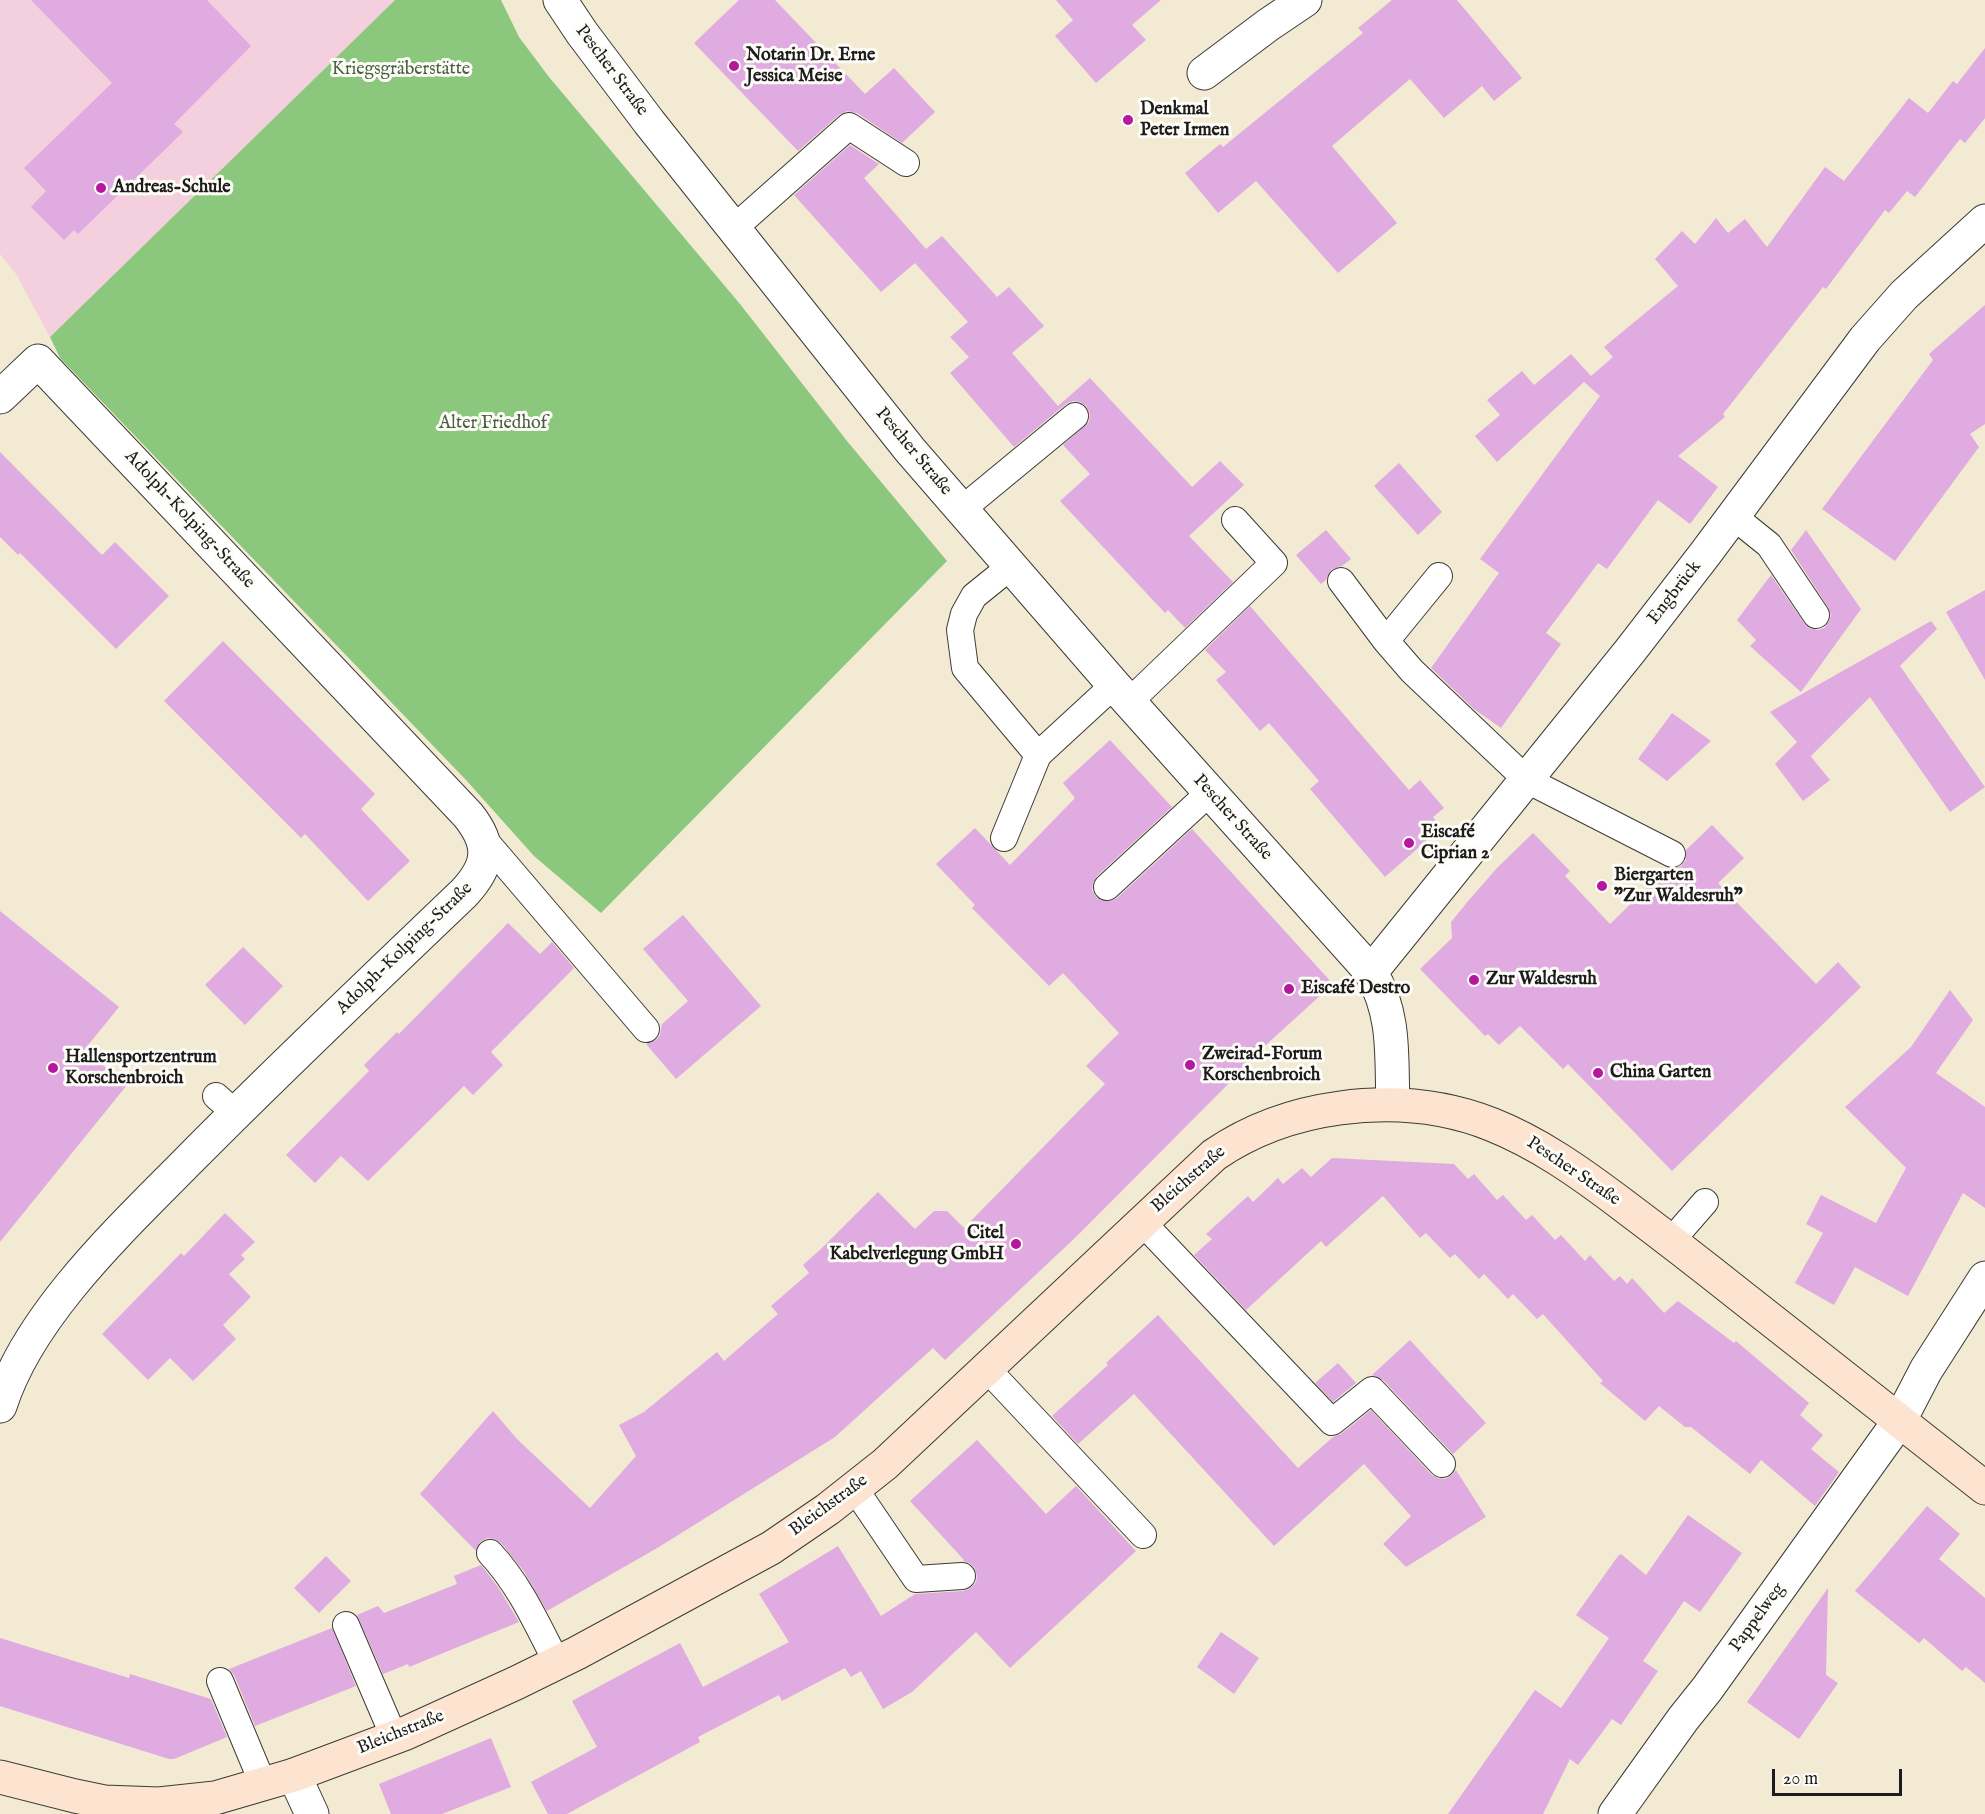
<!DOCTYPE html>
<meta charset="utf-8">
<style>
body{margin:0}
#map{position:relative;width:1985px;height:1814px;overflow:hidden;background:#f2ead2;font-family:"IM FELL English",serif}
canvas{display:block}
.scale{position:absolute;left:1772px;top:1769px;width:130px;height:27px;box-sizing:border-box;border:3px solid #1c1c1c;border-top:0;padding-left:8px;font-size:18px;line-height:21px;white-space:nowrap;color:#1c1c1c;-webkit-text-stroke:4px #fdfcf7;paint-order:stroke}
</style>
<div id="map">
<canvas width="1985" height="1814"></canvas>
<div class="scale">20 m</div>
</div>
<script>
const context = document.querySelector('canvas').getContext('2d');
context.lineJoin = 'round';
function fillPath(path, color) {
  context.fillStyle = color;
  context.fill(path, 'evenodd');
}
function stroke(path, color, width, dash) {
  context.strokeStyle = color;
  context.lineWidth = width;
  context.lineCap = dash ? 'butt' : 'round';
  context.setLineDash(dash || []);
  context.stroke(path);
}
function drawText(font, color, halo, rows, align = 'center') {
  context.font = font + ' "IM FELL English",serif';
  context.lineWidth = 6;
  context.setLineDash([]);
  context.textBaseline = 'middle';
  context.strokeStyle = halo;
  context.fillStyle = color;
  for (const [text, x, y, turn = 0] of rows) {
    context.save();
    context.translate(x, y);
    context.rotate((+turn || 0) * Math.PI / 180);
    context.textAlign = isNaN(turn) ? turn : align;
    if (halo) context.strokeText(text, 0, 0);
    context.fillText(text, 0, 0);
    context.restore();
  }
}
fillPath(new Path2D(`
 M 0,0 L 395,0 L 50,337 L 16,274 L 0,254 Z`), '#f4cfdd');
fillPath(new Path2D(`
 M 395,0 L 501,0 L 519,37 L 549,77 L 740,304 L 847,441 L 947,561 L 601,913 L 534,856 L 466,780 L 60,358 L 50,337 Z`), '#8bc87d');
fillPath(new Path2D(`
 M 31,0 L 207,0 L 251,46 L 174,124 L 183,132 L 78,234 L 74,230 L 64,240 L 31,207 L 46,191 L 24,168 L 112,83 Z
 M 739,0 L 775,0 L 865,94 L 894,68 L 935,112 L 902,143 L 857,113 L 847,111 L 839,115 L 798,151 L 694,43 Z
 M 1056,0 L 1161,0 L 1132,25 L 1146,40 L 1096,83 L 1055,36 L 1073,20 Z
 M 1392,0 L 1457,0 L 1522,78 L 1494,101 L 1482,86 L 1444,118 L 1410,79 L 1332,146 L 1397,223 L 1338,273 L 1256,181 L 1218,213 L 1185,173 L 1220,144 L 1223,147 L 1245,129 L 1363,33 L 1358,28 Z
 M 1985,48 L 1985,118 L 1965,143 L 1960,139 L 1915,197 L 1907,191 L 1889,213 L 1885,210 L 1826,289 L 1823,287 L 1723,414 L 1725,417 L 1678,456 L 1718,487 L 1690,524 L 1658,500 L 1607,569 L 1598,563 L 1546,633 L 1561,644 L 1501,728 L 1474,709 L 1431,668 L 1499,573 L 1480,559 L 1600,396 L 1584,382 L 1497,462 L 1475,436 L 1500,415 L 1487,400 L 1522,371 L 1534,385 L 1571,354 L 1591,376 L 1613,357 L 1604,347 L 1678,286 L 1655,259 L 1682,231 L 1695,244 L 1716,218 L 1728,233 L 1745,219 L 1767,247 L 1825,167 L 1844,181 L 1909,98 L 1928,113 L 1953,81 L 1957,84 Z
 M 850,145 L 879,164 L 864,178 L 926,249 L 942,236 L 997,297 L 1009,287 L 1044,326 L 1012,353 L 1058,406 L 1090,378 L 1192,487 L 1220,461 L 1244,485 L 1189,536 L 1233,582 L 1185,628 L 1168,610 L 1165,613 L 1060,501 L 1090,474 L 1063,445 L 1089,422 L 1090,414 L 1086,406 L 1080,402 L 1073,401 L 1066,404 L 1014,447 L 950,373 L 969,357 L 950,337 L 968,322 L 915,263 L 881,292 L 794,195 Z
 M 1985,305 L 1985,424 L 1970,434 L 1979,447 L 1895,561 L 1822,509 L 1933,360 L 1929,354 Z
 M 0,452 L 102,555 L 115,542 L 169,596 L 116,649 L 20,553 L 18,555 L 0,537 Z
 M 1399,463 L 1442,512 L 1418,535 L 1374,486 Z
 M 1326,530 L 1351,559 L 1342,566 L 1332,569 L 1326,580 L 1321,584 L 1296,555 Z
 M 1806,530 L 1861,609 L 1801,692 L 1750,646 L 1756,640 L 1737,620 L 1771,575 L 1804,623 L 1809,628 L 1818,630 L 1824,628 L 1829,622 L 1831,615 L 1828,607 L 1791,550 Z
 M 1985,590 L 1985,680 L 1946,612 Z
 M 1250,606 L 1409,790 L 1420,780 L 1444,808 L 1433,817 L 1441,828 L 1385,877 L 1310,789 L 1319,781 L 1269,723 L 1260,731 L 1216,680 L 1226,672 L 1205,650 Z
 M 1931,621 L 1937,629 L 1900,666 L 1985,787 L 1950,812 L 1870,697 L 1811,756 L 1808,753 L 1830,780 L 1803,801 L 1775,764 L 1797,742 L 1770,712 Z
 M 223,641 L 375,794 L 361,809 L 410,861 L 368,901 L 305,834 L 301,838 L 164,701 Z
 M 1672,713 L 1711,741 L 1667,781 L 1638,759 Z
 M 1110,740 L 1172,807 L 1097,876 L 1093,883 L 1092,890 L 1096,897 L 1103,901 L 1111,901 L 1117,898 L 1192,829 L 1333,984 L 1245,1064 L 1247,1065 L 1077,1236 L 945,1360 L 933,1348 L 835,1437 L 659,1547 L 547,1611 L 523,1570 L 501,1543 L 494,1539 L 487,1538 L 480,1542 L 476,1551 L 420,1494 L 493,1411 L 517,1439 L 590,1508 L 636,1456 L 619,1425 L 644,1412 L 717,1352 L 724,1361 L 778,1314 L 771,1306 L 809,1273 L 803,1265 L 822,1248 L 878,1192 L 915,1229 L 934,1211 L 947,1211 L 964,1228 L 1105,1084 L 1086,1066 L 1119,1033 L 1063,973 L 1049,986 L 972,908 L 975,905 L 936,864 L 975,828 L 1010,865 L 1075,798 L 1063,783 Z
 M 1712,825 L 1744,858 L 1718,883 L 1816,984 L 1838,962 L 1861,987 L 1672,1171 L 1568,1064 L 1563,1069 L 1520,1026 L 1499,1045 L 1488,1034 L 1485,1036 L 1420,969 L 1452,938 L 1451,922 L 1469,900 L 1497,868 L 1533,833 L 1570,871 L 1565,876 L 1610,924 L 1668,868 L 1673,869 L 1681,866 L 1686,860 L 1686,850 Z
 M 0,911 L 119,1007 L 84,1050 L 127,1085 L 0,1242 Z
 M 683,915 L 761,1006 L 676,1079 L 646,1044 L 656,1040 L 660,1035 L 662,1024 L 688,1001 L 643,949 Z
 M 508,923 L 540,954 L 552,942 L 574,968 L 491,1052 L 503,1065 L 473,1095 L 464,1086 L 368,1181 L 341,1156 L 315,1183 L 286,1155 L 369,1071 L 364,1065 L 397,1032 L 399,1034 Z
 M 243,947 L 283,986 L 245,1025 L 205,985 Z
 M 1950,990 L 1973,1020 L 1936,1073 L 1985,1107 L 1985,1208 L 1963,1193 L 1908,1296 L 1855,1267 L 1834,1305 L 1795,1283 L 1823,1233 L 1806,1224 L 1821,1195 L 1876,1223 L 1906,1168 L 1845,1107 L 1911,1047 Z
 M 1332,1158 L 1454,1164 L 1468,1179 L 1474,1174 L 1497,1200 L 1503,1195 L 1526,1220 L 1532,1215 L 1555,1240 L 1561,1235 L 1585,1261 L 1590,1255 L 1614,1281 L 1620,1276 L 1627,1284 L 1632,1278 L 1664,1313 L 1678,1301 L 1734,1343 L 1736,1341 L 1809,1403 L 1800,1415 L 1823,1435 L 1811,1449 L 1839,1472 L 1815,1506 L 1761,1460 L 1750,1474 L 1691,1427 L 1685,1427 L 1659,1406 L 1645,1421 L 1600,1383 L 1603,1381 L 1543,1314 L 1537,1319 L 1513,1294 L 1508,1299 L 1484,1274 L 1479,1279 L 1455,1254 L 1450,1258 L 1426,1233 L 1420,1238 L 1383,1196 L 1326,1247 L 1321,1241 L 1246,1310 L 1194,1255 L 1212,1239 L 1206,1234 L 1248,1196 L 1253,1202 L 1278,1178 L 1283,1184 L 1302,1168 L 1311,1177 Z
 M 225,1213 L 255,1242 L 241,1255 L 245,1259 L 229,1274 L 251,1297 L 223,1325 L 236,1339 L 193,1381 L 170,1358 L 148,1380 L 102,1334 L 181,1253 L 184,1256 Z
 M 1158,1315 L 1298,1468 L 1333,1437 L 1341,1434 L 1371,1410 L 1432,1475 L 1438,1478 L 1445,1479 L 1452,1475 L 1456,1470 L 1486,1517 L 1406,1567 L 1383,1544 L 1411,1516 L 1364,1464 L 1274,1546 L 1134,1394 L 1078,1444 L 1052,1416 L 1108,1365 L 1106,1363 Z
 M 1410,1340 L 1486,1423 L 1453,1454 L 1383,1380 L 1372,1375 Z
 M 1338,1363 L 1356,1383 L 1333,1402 L 1315,1383 Z
 M 977,1440 L 1046,1514 L 1076,1486 L 1136,1551 L 1010,1668 L 976,1632 L 912,1692 L 883,1709 L 861,1671 L 851,1677 L 845,1668 L 782,1701 L 779,1695 L 698,1737 L 700,1742 L 567,1814 L 548,1814 L 531,1782 L 597,1747 L 572,1701 L 680,1643 L 703,1687 L 789,1642 L 759,1594 L 838,1546 L 881,1616 L 915,1594 L 963,1591 L 971,1588 L 976,1582 L 977,1576 L 974,1567 L 969,1563 L 963,1561 L 964,1560 L 910,1501 Z
 M 1927,1506 L 1960,1534 L 1939,1559 L 1985,1598 L 1985,1683 L 1966,1667 L 1962,1671 L 1924,1638 L 1919,1643 L 1855,1591 Z
 M 1688,1515 L 1742,1553 L 1700,1612 L 1684,1601 L 1643,1661 L 1658,1671 L 1621,1725 L 1612,1719 L 1578,1765 L 1570,1759 L 1543,1814 L 1448,1814 L 1535,1690 L 1561,1708 L 1609,1638 L 1576,1615 L 1618,1556 L 1621,1554 L 1646,1575 Z
 M 326,1556 L 351,1581 L 319,1613 L 294,1588 Z
 M 481,1565 L 498,1587 L 519,1622 L 409,1667 L 408,1664 L 383,1674 L 357,1615 L 378,1606 L 384,1613 L 457,1584 L 454,1576 Z
 M 1828,1588 L 1826,1675 L 1838,1683 L 1799,1739 L 1747,1702 Z
 M 332,1628 L 356,1686 L 255,1726 L 234,1675 L 229,1669 Z
 M 1221,1632 L 1259,1658 L 1234,1694 L 1197,1667 Z
 M 0,1638 L 129,1678 L 130,1674 L 211,1699 L 227,1737 L 174,1759 L 169,1759 L 0,1706 Z
 M 491,1738 L 511,1787 L 442,1814 L 391,1814 L 379,1784 Z`), '#dfabe1');
const lane = new Path2D(`
 M 733,229 L 849,126 L 906,163
 M 961,510 L 1075,416
 M 1733,516 L 1769,545 L 1816,615
 M 1010,567 L 974,596 L 964,614 L 960,630 L 965,668 L 1038,755 L 1114,685
 M 1341,581 L 1386,641 L 1412,671 L 1527,780 L 1672,854
 M 1386,641 L 1439,576
 M 1129,702 L 1274,563 L 1235,520
 M 482,837 L 646,1029
 M 1004,838 L 1038,755
 M 1107,887 L 1209,793
 M 216,1096 L 235,1113
 M 1142,1222 L 1332,1422 L 1372,1390 L 1442,1464
 M 1671,1241 L 1705,1202
 M 987,1369 L 1143,1535
 M 855,1489 L 916,1579 L 962,1576
 M 490,1553 C 520,1585 537,1624 557,1663
 M 346,1625 L 394,1737
 M 220,1681 L 263,1784`);
const street = new Path2D(`
 M 560,0 L 582,33 L 649,122 L 910,450 L 1114,685 L 1371,972 C 1396,1017 1391,1055 1393,1104
 M 1204,73 L 1268,25 L 1305,0
 M 0,397 L 38,361 L 468,815 C 492,845 490,865 464,893 C 372,981 279,1069 190,1159 C 123,1227 29,1314 0,1406
 M 1371,972 L 1630,651 L 1705,554 L 1865,339 L 1904,295 L 1985,221
 M 294,1775 L 312,1814
 M 1615,1814 L 1683,1719 L 1707,1689 L 1900,1420 L 1926,1370 L 1985,1278`);
const secondary = new Path2D(`
 M 0,1777 L 75,1796 L 104,1802 L 159,1804 L 215,1798 L 294,1775 L 406,1733 L 516,1683 L 577,1653 L 771,1548 L 828,1509 L 885,1464 L 1214,1155 C 1252,1129 1295,1114 1340,1108 C 1459,1092 1532,1136 1623,1205 C 1663,1235 1703,1266 1742,1297 C 1823,1361 1904,1424 1985,1488`);
stroke(lane, '#3c3b37', 28);
stroke(street, '#3c3b37', 35);
stroke(secondary, '#3c3b37', 35);
stroke(lane, '#fff', 26);
stroke(street, '#fff', 33);
stroke(secondary, '#fde4d1', 33);
for (const [x, y, r, color] of [
 [734,66,6,"#b5179e"],
 [1128,120,6,"#b5179e"],
 [101,188,6,"#b5179e"],
 [1409,843,6,"#b5179e"],
 [1602,886,6,"#b5179e"],
 [1474,980,6,"#b5179e"],
 [1289,989,6,"#b5179e"],
 [1190,1065,6,"#b5179e"],
 [53,1068,6,"#b5179e"],
 [1598,1073,6,"#b5179e"],
 [1016,1244,6,"#b5179e"]
]) {
  const dot = new Path2D();
  dot.arc(x, y, r, 0, 2 * Math.PI);
  context.fillStyle = color;
  context.fill(dot);
  stroke(dot, '#fdfcf7', 2);
}
drawText('bold 18px', '#1c1c1c', '#fdfcf7', [
 ["Notarin Dr. Erne",746,56],
 ["Jessica Meise",746,77],
 ["Denkmal",1140,110],
 ["Peter Irmen",1140,131],
 ["Andreas-Schule",113,188],
 ["Eiscafé",1421,833],
 ["Ciprian 2",1421,854],
 ["Biergarten",1614,876],
 ["\"Zur Waldesruh\"",1614,897],
 ["Zur Waldesruh",1486,980],
 ["Eiscafé Destro",1301,989],
 ["Zweirad-Forum",1202,1055],
 ["Korschenbroich",1202,1076],
 ["Hallensportzentrum",65,1058],
 ["Korschenbroich",65,1079],
 ["China Garten",1610,1073],
 ["Citel",1004,1234,"right"],
 ["Kabelverlegung GmbH",1004,1255,"right"]
], 'left');
drawText('18px', '#486143', '#fdfcf7', [
 ["Kriegsgräberstätte",401,70],
 ["Alter Friedhof",493,424]
]);
drawText('18px', '#1c1c1c', '#fdfcf7', [
 ["Pescher Straße",611,71,53],
 ["Pescher Straße",913,452,50],
 ["Adolph-Kolping-Straße",189,520,47],
 ["Engbrück",1675,593,-52],
 ["Pescher Straße",1232,818,48],
 ["Adolph-Kolping-Straße",405,949,-44],
 ["Pescher Straße",1573,1172,34],
 ["Bleichstraße",1189,1180,-41],
 ["Bleichstraße",829,1506,-36],
 ["Pappelweg",1758,1618,-54],
 ["Bleichstraße",401,1733,-22]
]);
</script>
